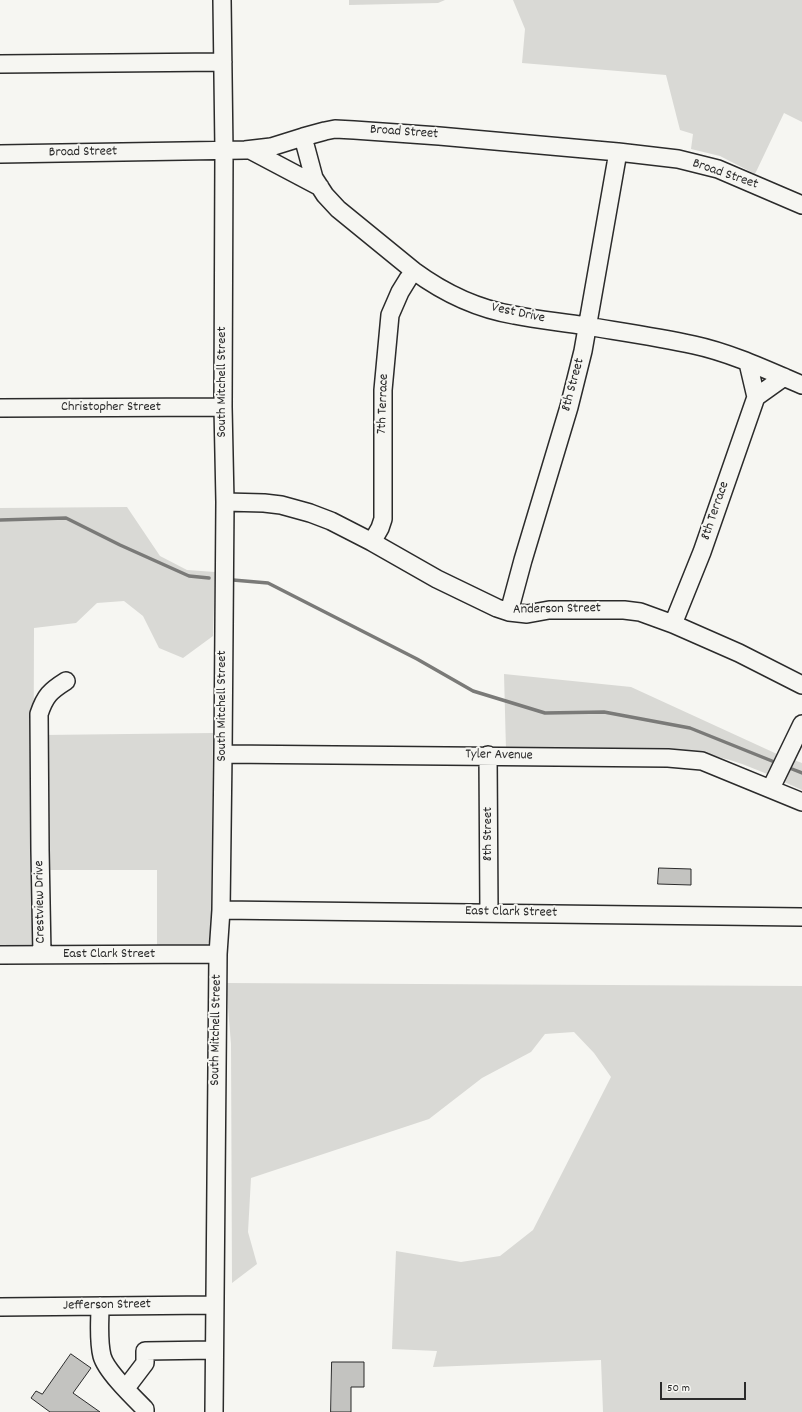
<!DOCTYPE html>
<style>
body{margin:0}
#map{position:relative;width:802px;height:1412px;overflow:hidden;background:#f6f6f2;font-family:Dekko,sans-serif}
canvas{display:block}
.scale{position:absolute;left:660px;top:1382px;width:86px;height:18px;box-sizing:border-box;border:2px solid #2b2b2b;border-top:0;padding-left:5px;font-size:12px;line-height:14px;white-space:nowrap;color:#2b2b2b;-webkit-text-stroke:3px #f6f6f2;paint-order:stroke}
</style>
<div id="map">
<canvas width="802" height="1412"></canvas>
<div class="scale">50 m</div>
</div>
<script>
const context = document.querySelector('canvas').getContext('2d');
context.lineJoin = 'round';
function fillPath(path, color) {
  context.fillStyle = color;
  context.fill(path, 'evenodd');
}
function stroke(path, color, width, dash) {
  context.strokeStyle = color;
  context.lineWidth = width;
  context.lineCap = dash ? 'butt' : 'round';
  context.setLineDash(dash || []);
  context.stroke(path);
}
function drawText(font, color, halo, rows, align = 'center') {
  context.font = font + ' Dekko,sans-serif';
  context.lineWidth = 4;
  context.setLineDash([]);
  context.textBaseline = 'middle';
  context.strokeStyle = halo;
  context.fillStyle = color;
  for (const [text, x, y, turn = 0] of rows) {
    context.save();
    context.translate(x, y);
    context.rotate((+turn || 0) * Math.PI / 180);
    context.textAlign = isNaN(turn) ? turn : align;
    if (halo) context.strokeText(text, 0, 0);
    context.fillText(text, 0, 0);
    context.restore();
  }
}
fillPath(new Path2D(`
 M 349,0 L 445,0 L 438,3 L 349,5 Z
 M 513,0 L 802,0 L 802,122 L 784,113 L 755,174 L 720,156 L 691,149 L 693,134 L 680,130 L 666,75 L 522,63 L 525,29 Z
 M 127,507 L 160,556 L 187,570 L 215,572 L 213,636 L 183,658 L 159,648 L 143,616 L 124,601 L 97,603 L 76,623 L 34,628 L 33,942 L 31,947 L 0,950 L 0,508 Z
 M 504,674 L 631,687 L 777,754 L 802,763 L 802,790 C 769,775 740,760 704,754 L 506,750 Z
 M 213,733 L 211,933 L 209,942 L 205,947 L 157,951 L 157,870 L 48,870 L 43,735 Z
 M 226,983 L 802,986 L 802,1412 L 603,1412 L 601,1360 L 433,1367 L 437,1351 L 392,1349 L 396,1251 L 461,1262 L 500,1256 L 533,1230 L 611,1077 L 594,1053 L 574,1032 L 545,1034 L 531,1052 L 482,1078 L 429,1119 L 251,1178 L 248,1232 L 257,1264 L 232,1283 L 231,1044 Z`), '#d9d9d5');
stroke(new Path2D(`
 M 0,520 L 66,518 L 120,545 L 189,576 L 209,578
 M 233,580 L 268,583 L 417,659 L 473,691 L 545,713 L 604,712 L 690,728 L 772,761
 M 792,769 L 802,773`), '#7a7a78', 3.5);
const building = new Path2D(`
 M 659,868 L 691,869 L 691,885 L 658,884 Z
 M 71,1354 L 91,1368 L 73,1393 L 100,1412 L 50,1412 L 31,1398 L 36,1391 L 42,1394 Z
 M 332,1362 L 364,1362 L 364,1387 L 351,1387 L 351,1412 L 331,1412 Z`);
fillPath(building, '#c3c3c0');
stroke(building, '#2b2b2b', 1);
const minor = new Path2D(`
 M 0,64 L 223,62
 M 303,137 L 314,178 L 325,195 L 338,209 L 414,271 C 444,293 478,309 514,315 C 538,320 562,322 586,326 C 622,332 658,337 694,345 C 731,353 767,370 802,385
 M 250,150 L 320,187
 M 0,154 L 245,150 L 271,147 L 303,137 L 325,131 L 335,129 L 354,130 L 439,136 L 618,152 L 678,159 L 718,169 L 802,205
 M 756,397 L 784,377
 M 0,408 L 223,407
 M 225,502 L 264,503 L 281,505 L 310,513 L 331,521 L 372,542 L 437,579 L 497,608 L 509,612 L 527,614 L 549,610 L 624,610 L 640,612 L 673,624 L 739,653 L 802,685
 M 372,542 L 380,528 L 383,519 L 383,390 L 390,315 L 400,292 L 408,279 L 414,271
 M 509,612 L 523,560 L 569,407 L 583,351 L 618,152
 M 673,624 L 702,552 L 756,397 L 748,363
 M 223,754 L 668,758 L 702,761 L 802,802
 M 488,755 L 489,913
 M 771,788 L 802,724
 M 221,910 L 802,917
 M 0,955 L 218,954
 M 42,955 L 40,850 L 39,714 C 45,696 50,691 66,681
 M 100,1306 C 100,1322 98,1340 102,1356 C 106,1371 133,1397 145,1409 L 145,1412
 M 0,1307 L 214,1305
 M 126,1388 L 145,1363 L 145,1351 L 214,1350
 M 214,1412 L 218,954 L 221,910 L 223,754 L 225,502 L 223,407 L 224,151 L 222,0`);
stroke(minor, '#2b2b2b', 20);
stroke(minor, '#f6f6f2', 17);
drawText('14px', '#2b2b2b', '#f6f6f2', [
 ["Broad Street",404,133,4],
 ["Broad Street",83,153,-1],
 ["Broad Street",725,175,19],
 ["Vest Drive",518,314,12],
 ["South Mitchell Street",223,382,-90],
 ["8th Street",574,385,-75],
 ["7th Terrace",384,404,-88],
 ["Christopher Street",111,408],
 ["8th Terrace",716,511,-71],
 ["Anderson Street",557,610,-1],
 ["South Mitchell Street",223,706,-90],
 ["Tyler Avenue",499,756,1],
 ["8th Street",489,834,-90],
 ["Crestview Drive",41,902,-91],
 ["East Clark Street",511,913,1],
 ["East Clark Street",109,955],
 ["South Mitchell Street",217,1030,-89],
 ["Jefferson Street",107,1306,-1]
]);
</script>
